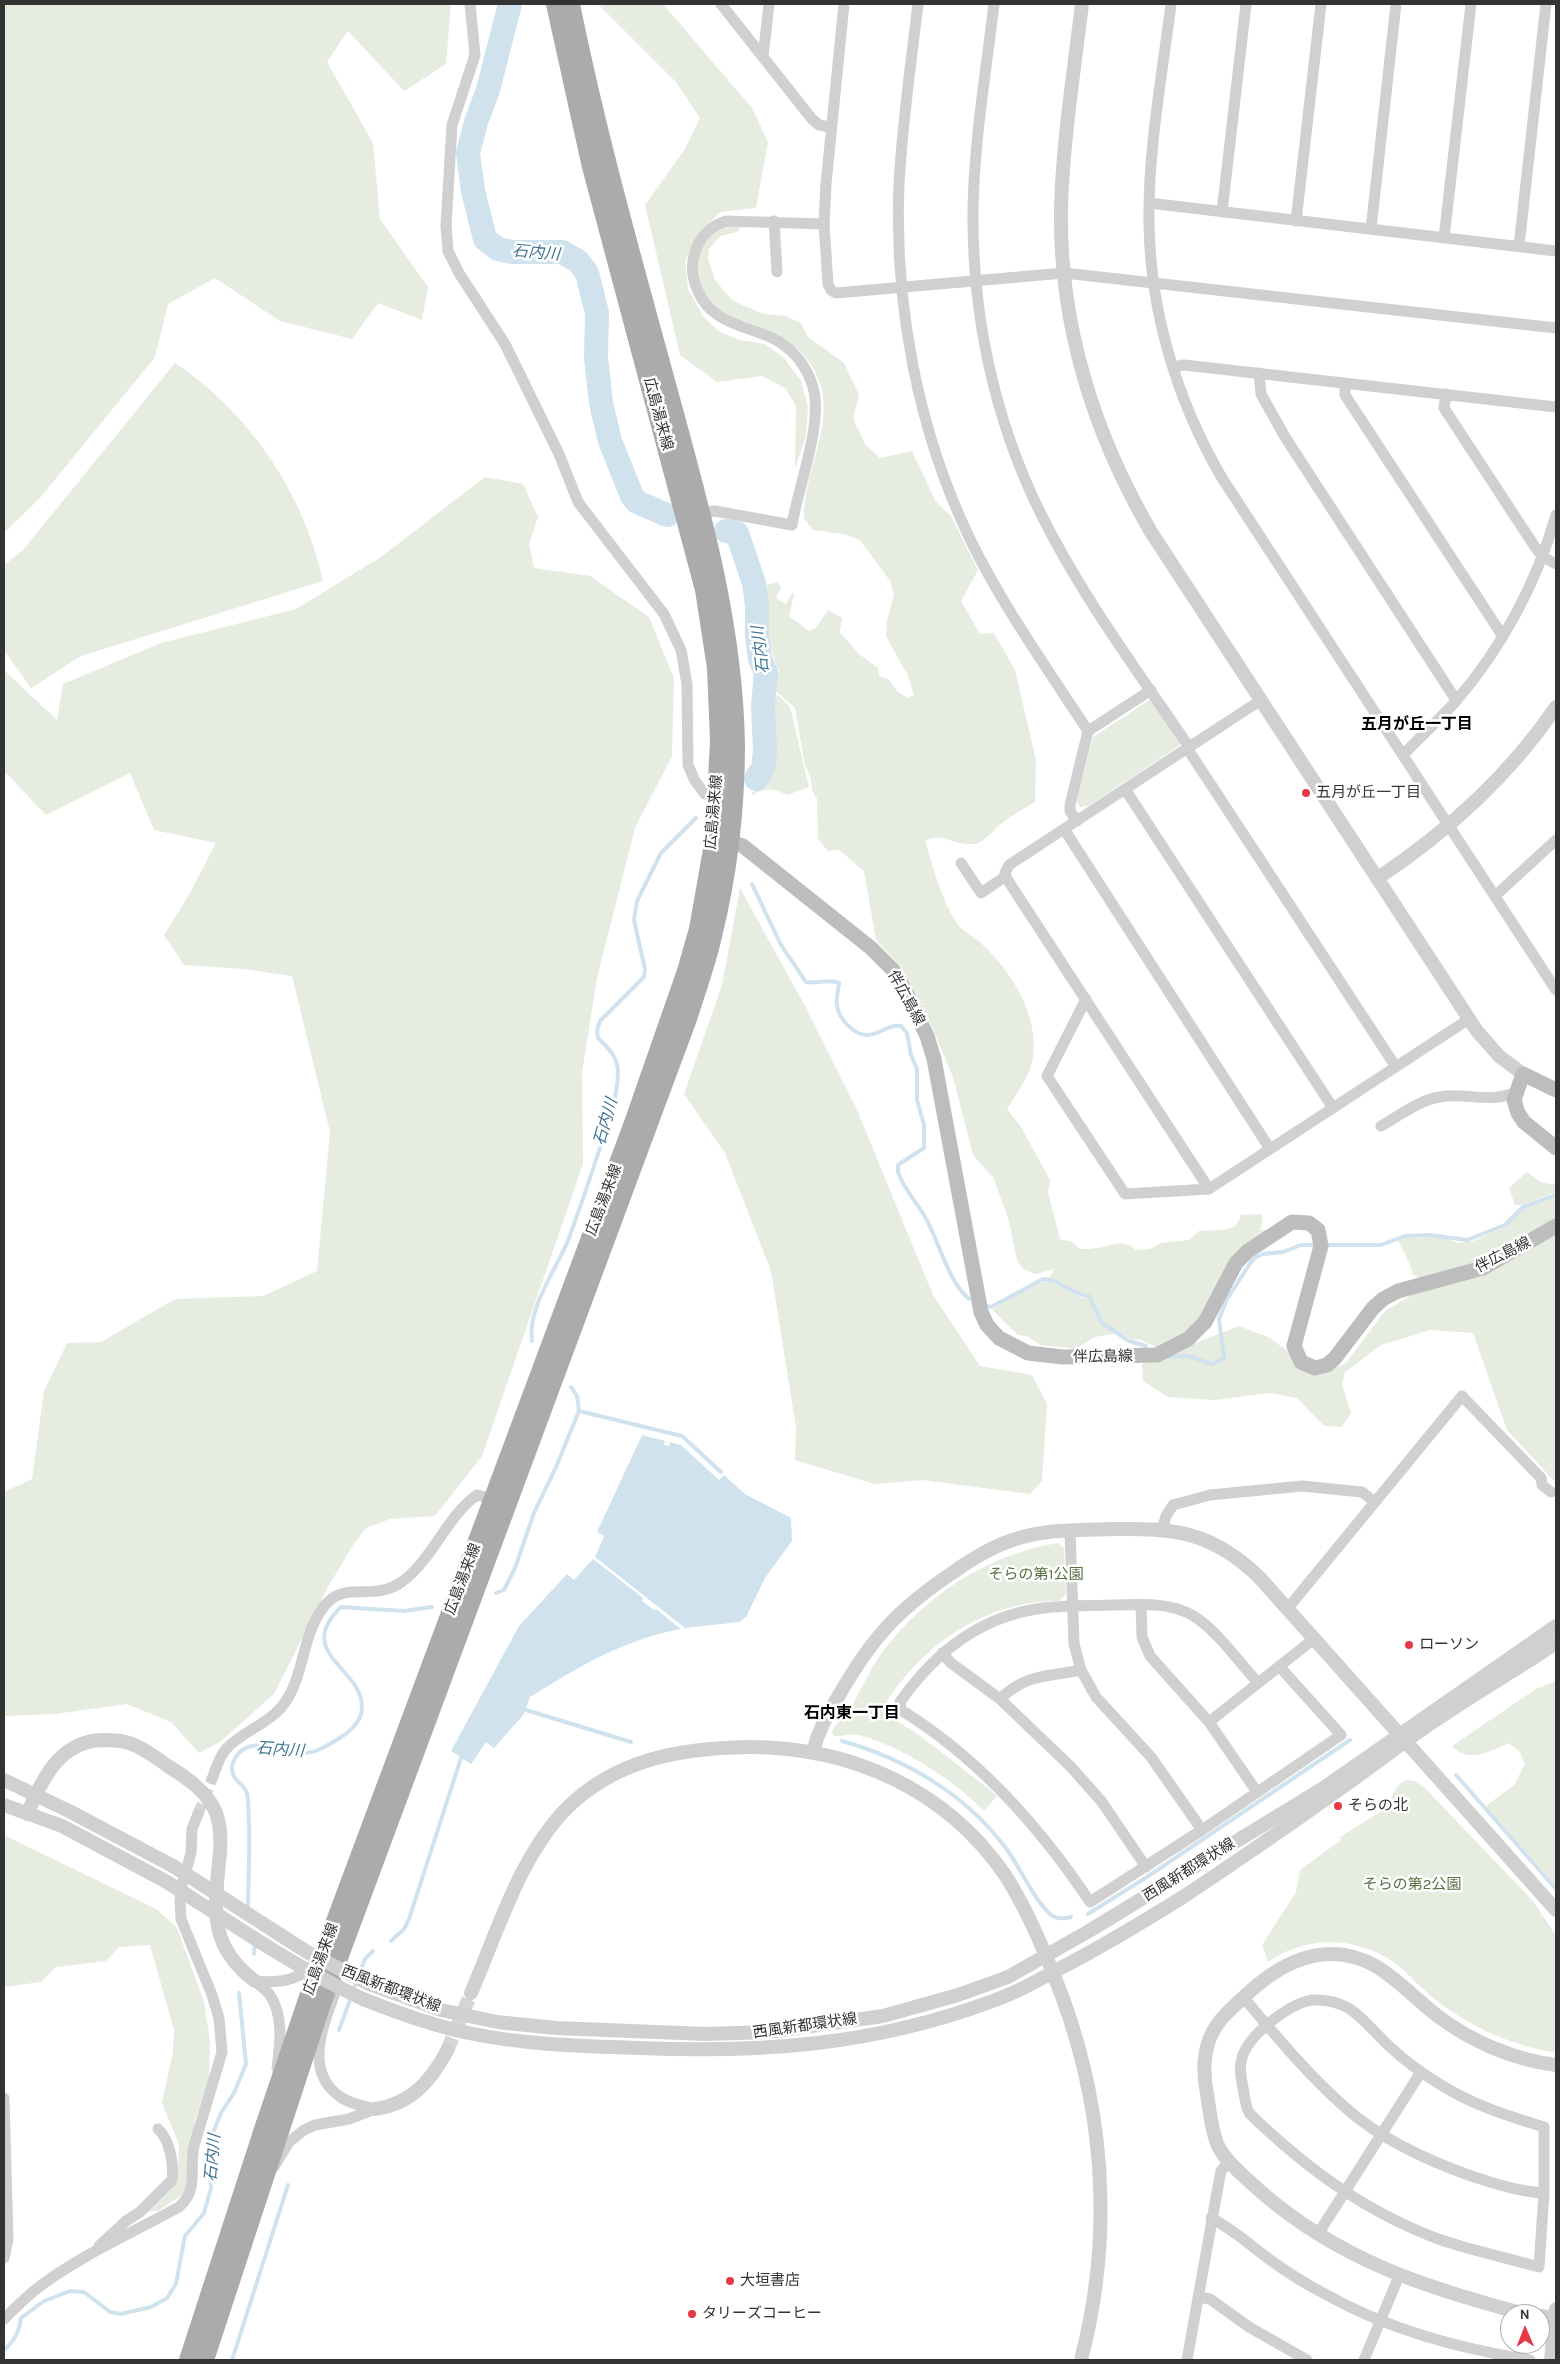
<!DOCTYPE html>
<meta charset="utf-8">
<style>
body{margin:0}
#map{position:relative;width:1560px;height:2364px;overflow:hidden;background:#fff;font-family:Karla,sans-serif}
canvas{display:block}
.frame{position:absolute;inset:0;border:5px solid #333;pointer-events:none}
.north{position:absolute;left:1500px;top:2304px;width:50px;height:50px;box-sizing:border-box;background:#fff;border:1px solid #adadad;border-radius:50%;rotate:359deg;font-size:14px;font-weight:700;line-height:20px;text-align:center;color:#333}
.north::after{content:'';display:block;margin:auto;width:18px;height:22px;background:#e63946;clip-path:polygon(50% 0,100% 100%,50% 72%,0 100%)}
</style>
<div id="map">
<canvas width="1560" height="2364"></canvas>
<div class="frame"></div>
<div class="north">N</div>
</div>
<script>
const context = document.querySelector('canvas').getContext('2d');
context.lineJoin = 'round';
function fillPath(path, color) {
  context.fillStyle = color;
  context.fill(path, 'evenodd');
}
function stroke(path, color, width, dash) {
  context.strokeStyle = color;
  context.lineWidth = width;
  context.lineCap = dash ? 'butt' : 'round';
  context.setLineDash(dash || []);
  context.stroke(path);
}
function drawText(font, color, halo, rows, align = 'center') {
  context.font = font + ' Karla,"Noto Sans JP",sans-serif';
  context.lineWidth = 5;
  context.setLineDash([]);
  context.textBaseline = 'middle';
  context.strokeStyle = halo;
  context.fillStyle = color;
  for (const [text, x, y, turn = 0] of rows) {
    context.save();
    context.translate(x, y);
    context.rotate((+turn || 0) * Math.PI / 180);
    context.textAlign = isNaN(turn) ? turn : align;
    if (halo) context.strokeText(text, 0, 0);
    context.fillText(text, 0, 0);
    context.restore();
  }
}
fillPath(new Path2D(`
 M 4,4 L 451,4 L 446,64 L 404,91 L 348,31 L 327,62 L 373,143 L 380,219 L 428,287 L 422,320 L 378,303 L 352,339 L 280,321 L 215,278 L 168,304 L 155,357 L 40,498 L 4,533 Z
 M 598,4 L 663,4 L 752,108 L 768,142 L 756,208 L 720,212 L 698,235 L 685,261 L 688,289 L 703,316 L 718,331 L 740,340 L 765,344 L 784,358 L 801,381 L 808,407 L 806,436 L 795,468 L 796,406 L 785,388 L 762,376 L 717,382 L 680,355 L 645,205 L 685,149 L 700,118 L 676,82 Z
 M 727,226 L 741,227 L 737,232 L 720,236 L 709,249 L 708,259 L 715,280 L 731,299 L 742,305 L 764,314 L 785,316 L 801,323 L 808,337 L 844,363 L 859,395 L 853,418 L 865,444 L 880,458 L 912,451 L 936,502 L 951,516 L 978,570 L 961,601 L 980,634 L 994,633 L 1015,670 L 1036,760 L 1035,802 C 1024,809 1012,815 1002,823 C 991,831 986,844 971,844 C 952,845 947,833 925,840 C 933,868 941,898 956,922 C 961,931 975,937 982,944 C 1012,972 1039,1016 1033,1058 C 1030,1076 1016,1094 1007,1109 L 1021,1127 L 1050,1180 L 1048,1192 L 1060,1239 L 1072,1242 L 1080,1249 C 1086,1249 1092,1249 1097,1248 C 1113,1246 1122,1238 1136,1250 L 1150,1249 L 1161,1243 L 1189,1240 L 1199,1231 C 1216,1229 1236,1235 1241,1215 L 1261,1214 L 1263,1221 L 1260,1230 L 1269,1230 C 1237,1271 1206,1323 1160,1349 L 1141,1340 L 1131,1339 L 1103,1322 L 1090,1294 L 1078,1293 L 1050,1277 L 1054,1269 L 1036,1274 L 1023,1269 L 1017,1260 L 1008,1217 L 993,1177 L 975,1158 L 972,1151 L 953,1077 L 929,1020 L 901,967 L 876,940 L 864,871 L 839,850 L 828,851 L 818,839 L 817,799 L 812,790 L 811,779 L 805,765 L 795,708 L 777,692 L 773,692 L 774,673 L 779,672 C 766,643 766,616 766,585 L 778,582 L 781,587 L 776,598 L 786,604 L 792,593 L 794,594 L 789,616 L 809,631 L 816,628 L 828,610 L 842,618 L 840,632 L 859,654 L 878,668 L 879,676 L 888,679 L 897,691 L 908,698 L 914,695 L 908,676 L 886,636 L 887,621 L 894,594 L 890,581 L 860,540 L 843,534 L 813,530 L 804,518 C 803,473 834,427 820,383 C 807,346 778,334 744,321 C 736,319 725,317 719,312 C 691,290 688,238 727,226 Z
 M 175,363 C 250,413 304,494 323,581 L 81,656 L 31,688 L 4,650 L 4,565 L 23,550 Z
 M 485,477 L 523,484 L 538,517 L 529,544 L 534,568 L 590,576 L 649,617 L 674,678 L 672,756 L 635,828 L 597,978 L 582,1073 L 583,1164 L 482,1456 L 435,1516 L 390,1519 L 366,1528 L 353,1545 L 328,1587 L 274,1694 L 220,1742 L 199,1753 L 171,1722 L 127,1704 L 55,1714 L 4,1716 L 4,1492 L 32,1479 L 44,1391 L 67,1343 L 101,1342 L 175,1299 L 263,1296 L 317,1271 L 330,1132 L 292,976 L 244,969 L 184,965 L 164,935 L 190,893 L 216,843 L 154,830 L 130,773 L 46,815 L 4,771 L 4,670 L 57,720 L 63,684 L 161,643 L 296,609 L 381,557 Z
 M 778,695 L 790,707 L 809,787 L 787,795 C 775,789 764,786 752,796 L 752,792 C 791,784 765,725 774,697 Z
 M 1151,699 L 1180,742 L 1179,746 L 1088,806 L 1080,807 L 1077,803 L 1077,799 L 1093,737 Z
 M 740,888 L 804,1004 L 857,1110 L 933,1295 L 980,1366 L 1032,1375 L 1047,1404 L 1042,1481 L 1030,1494 L 922,1480 L 875,1484 L 795,1460 L 796,1427 L 771,1271 L 725,1153 L 684,1094 L 722,985 Z
 M 1527,1172 L 1539,1181 L 1553,1185 L 1556,1181 L 1556,1192 L 1521,1205 L 1515,1205 L 1509,1188 Z
 M 1556,1197 L 1556,1221 L 1488,1262 L 1419,1278 L 1412,1274 L 1411,1267 L 1398,1240 L 1405,1238 L 1441,1237 L 1458,1243 L 1473,1241 L 1505,1227 L 1524,1208 Z
 M 1556,1234 L 1556,1483 L 1507,1430 L 1473,1333 L 1430,1330 L 1381,1345 L 1345,1372 L 1342,1384 L 1351,1413 L 1342,1427 L 1324,1426 L 1297,1398 L 1270,1393 L 1214,1400 L 1168,1397 L 1143,1381 L 1142,1364 L 1239,1326 L 1270,1338 L 1318,1374 L 1345,1364 L 1385,1311 L 1417,1292 Z
 M 1047,1280 L 1082,1298 L 1088,1297 L 1098,1319 L 1114,1332 L 1113,1334 L 1095,1337 L 1075,1349 L 1041,1345 L 1027,1336 L 1018,1335 L 992,1310 L 1005,1300 Z
 M 1058,1543 L 1064,1548 L 1066,1594 L 1059,1601 C 986,1601 924,1643 886,1703 L 890,1717 C 915,1731 936,1748 958,1765 C 972,1777 983,1783 997,1796 L 984,1811 C 954,1780 901,1746 859,1735 C 850,1733 839,1737 834,1736 L 832,1731 C 836,1723 846,1717 851,1708 C 861,1690 869,1671 881,1654 C 923,1597 987,1554 1058,1543 Z
 M 1556,1681 L 1556,1886 L 1486,1806 L 1514,1785 L 1525,1764 L 1520,1752 L 1509,1743 C 1491,1751 1468,1764 1452,1746 L 1536,1689 Z
 M 1406,1780 L 1414,1781 L 1424,1787 L 1532,1900 L 1556,1935 L 1556,2053 C 1524,2047 1492,2037 1464,2019 C 1450,2011 1436,2001 1424,1990 C 1414,1981 1406,1971 1396,1964 C 1358,1936 1306,1935 1268,1962 L 1262,1945 L 1296,1892 L 1300,1870 L 1341,1840 L 1340,1837 L 1382,1811 L 1391,1810 C 1391,1797 1393,1787 1406,1780 Z
 M 4,1835 L 158,1910 L 177,1928 L 204,2002 L 210,2042 L 209,2080 L 195,2120 L 185,2193 L 158,2211 L 148,2212 L 172,2188 L 178,2174 L 179,2144 L 162,2103 L 173,2052 L 174,2030 L 150,1945 L 119,1947 L 106,1961 L 56,1967 L 41,1982 L 4,1987 Z`), '#e6ecdf');
fillPath(new Path2D(`
 M 642,1435 L 665,1441 L 664,1445 L 669,1446 L 670,1442 L 681,1445 L 719,1480 L 724,1475 L 745,1494 L 791,1518 L 792,1541 L 765,1578 L 746,1617 L 739,1622 L 685,1628 L 595,1557 L 604,1536 L 597,1532 Z
 M 593,1559 L 643,1598 L 642,1601 L 654,1610 L 656,1609 L 681,1629 C 625,1639 578,1667 530,1697 L 524,1714 L 494,1748 L 486,1742 L 471,1764 L 451,1751 L 519,1626 L 567,1574 L 574,1580 Z`), '#cfe2ee');
stroke(new Path2D(`
 M 752,884 L 781,945 L 806,982 C 818,984 829,978 839,983 C 838,991 836,998 837,1006 C 839,1019 854,1035 867,1035 C 880,1035 888,1024 901,1026 L 907,1033 L 911,1055 L 917,1069 L 917,1100 L 924,1125 L 924,1148 L 898,1165 L 898,1172 C 903,1188 915,1200 924,1215 C 939,1240 947,1280 969,1299
 M 1323,1245 L 1381,1245 L 1405,1236 L 1430,1235 L 1467,1240 L 1505,1225 L 1523,1207 L 1556,1195
 M 987,1306 L 991,1307 L 1043,1279 C 1059,1278 1072,1296 1089,1296 L 1102,1323 L 1129,1341 L 1146,1346
 M 532,1341 C 527,1308 557,1269 569,1238 C 585,1194 600,1149 614,1104 C 619,1071 624,1061 598,1038 L 597,1030 L 600,1021 L 644,977 L 645,969 L 634,920 L 637,901 L 661,853 L 696,818
 M 1169,1357 L 1187,1356 L 1213,1364 L 1224,1358 L 1219,1319 L 1227,1299 L 1251,1262 L 1256,1257 L 1263,1254 L 1283,1252 L 1301,1245 L 1316,1245
 M 579,1411 L 682,1436 L 721,1472
 M 496,1593 L 504,1590 L 515,1568 L 534,1513 L 556,1467 L 579,1411 L 577,1396 L 571,1387
 M 526,1710 L 631,1742
 M 842,1741 C 906,1759 965,1794 1005,1847 C 1019,1865 1034,1900 1050,1914 C 1056,1919 1064,1919 1071,1917
 M 1456,1775 L 1556,1889
 M 248,1911 C 248,1882 250,1853 249,1823 C 248,1814 249,1803 247,1793 C 245,1786 239,1784 235,1778 C 228,1769 234,1755 244,1749 C 262,1738 284,1754 303,1753 C 317,1753 330,1744 341,1737 C 349,1733 358,1723 361,1715 C 372,1670 290,1656 341,1607 L 404,1611 L 432,1607
 M 1088,1914 L 1147,1877 L 1350,1740
 M 391,1941 L 404,1929 L 409,1919 L 461,1758
 M 254,1954 L 255,1944
 M 353,1990 L 365,1959 L 373,1951
 M 339,2030 L 351,1997
 M 4,2350 C 15,2340 19,2332 21,2318 L 44,2301 L 70,2291 L 84,2292 L 110,2312 L 121,2314 L 151,2307 L 167,2298 L 176,2284 L 185,2236 L 204,2213 L 211,2188 L 209,2156 L 212,2135 L 221,2113 L 234,2093 L 246,2064 L 239,1993
 M 232,2360 L 288,2185`), '#cfe2ee', 4);
stroke(new Path2D(`
 M 510,4 L 488,90 L 476,122 L 468,153 L 473,191 L 485,239 L 498,249 L 512,252 L 562,252 L 578,261 L 587,273 L 597,313 L 596,357 L 601,403 L 610,441 L 632,496 L 637,502 L 667,515
 M 726,531 L 737,533 L 754,583 L 757,606 L 757,636 L 760,659 L 766,673 L 763,705 L 765,752 L 763,768 L 756,779`), '#cfe2ee', 24);
stroke(new Path2D(`
 M 198,1814 L 212,1779`), '#d6d6d6', 11, [11, 5.5]);
stroke(new Path2D(`
 M 447,2051 L 471,1993`), '#d6d6d6', 14, [14, 7]);
stroke(new Path2D(`
 M 470,4 L 475,55 L 452,125 L 446,226 L 448,251 L 459,273 L 505,344 L 559,454 L 578,502 L 664,614 L 681,650 L 687,684 L 688,765 L 695,781 L 705,794 L 733,798
 M 721,4 L 812,119 L 819,125 L 830,127
 M 844,4 L 826,184 L 824,224 L 828,284 L 831,290 L 836,293 L 1064,273 L 1556,328
 M 918,4 C 911,64 902,124 899,185 C 894,305 918,431 970,539 C 1003,607 1047,668 1088,731
 M 994,4 C 986,72 974,142 973,211 C 972,314 994,418 1039,510 C 1080,594 1137,670 1189,747
 M 1171,4 C 1162,76 1148,150 1149,222 C 1150,312 1177,401 1222,478 L 1556,990
 M 763,57 L 769,4
 M 1149,203 L 1556,251
 M 1222,212 L 1246,4
 M 774,221 L 777,272
 M 1296,221 L 1321,4
 M 1371,229 L 1396,4
 M 1444,238 L 1471,4
 M 1519,246 L 1546,4
 M 1173,367 L 1184,365 L 1556,407
 M 1259,373 L 1261,394 L 1285,437 L 1456,700
 M 1345,383 L 1345,395 L 1502,635
 M 1446,394 L 1444,408 L 1535,547 L 1543,557 L 1556,564
 M 702,513 L 715,511 L 792,525 C 798,486 825,420 812,384 C 806,365 792,348 774,339 C 745,325 710,323 697,289 C 692,277 691,264 695,252 C 700,237 710,226 726,221 L 824,224
 M 1187,748 L 1396,1067
 M 1403,755 C 1420,737 1439,720 1456,701 C 1502,648 1537,582 1556,515
 M 1125,789 L 1333,1108
 M 1077,821 L 1070,811 L 1070,805 L 1088,731 L 1151,690
 M 1064,829 L 1270,1149
 M 961,863 L 981,893 L 1006,876
 M 1495,896 L 1556,840
 M 1086,999 L 1047,1076 L 1125,1194 L 1209,1189 L 1469,1019
 M 1381,1126 C 1399,1116 1419,1100 1440,1097 C 1465,1092 1491,1104 1516,1092
 M 1209,1189 L 1007,879 L 1005,873 L 1009,865 L 1261,700
 M 1070,1530 L 1074,1644 L 1081,1670 L 1096,1697 L 1151,1757 L 1202,1830
 M 1162,1530 L 1166,1516 L 1173,1505 L 1210,1495 L 1302,1486 L 1362,1492 L 1375,1502
 M 1141,1605 L 1142,1637 L 1150,1656 L 1209,1722 L 1315,1638
 M 1288,1608 L 1462,1396 L 1541,1478 L 1542,1485 L 1551,1492
 M 942,1653 L 951,1663 L 1000,1699 L 1071,1767 L 1102,1802 L 1146,1867
 M 1258,1683 C 1239,1662 1216,1629 1192,1615 C 1166,1601 1138,1605 1110,1605 C 1086,1606 1061,1605 1037,1609 C 978,1618 933,1655 900,1702 L 901,1710 C 979,1758 1040,1827 1090,1902 L 1202,1830 L 1341,1735 L 1279,1666
 M 1000,1699 C 1027,1673 1048,1677 1081,1670
 M 1209,1722 L 1257,1792
 M 212,1779 C 216,1769 219,1756 227,1748 C 244,1730 272,1723 286,1701 C 306,1671 302,1627 329,1601 C 350,1582 374,1602 403,1581 C 433,1558 448,1515 477,1495 L 499,1500
 M 255,1981 C 259,1985 266,1990 270,1995 C 284,2016 280,2045 277,2068
 M 255,1981 C 277,1983 296,1982 313,1965
 M 338,1984 C 326,2020 300,2071 342,2098 C 351,2104 364,2106 375,2109
 M 1244,1998 C 1276,2036 1309,2076 1347,2109 C 1381,2139 1431,2162 1474,2177 C 1496,2184 1520,2192 1544,2193
 M 1311,2000 C 1352,1998 1362,2021 1389,2046 C 1405,2061 1423,2074 1441,2085 C 1473,2105 1508,2116 1544,2127 L 1544,2193 L 1539,2267 C 1507,2258 1475,2251 1444,2241 C 1368,2214 1307,2169 1250,2114 C 1245,2107 1245,2097 1243,2088 C 1241,2078 1239,2068 1242,2058 C 1248,2035 1288,2005 1311,2000 Z
 M 274,2167 L 289,2142 L 304,2130 L 315,2125 L 349,2119 L 375,2109
 M 1211,2218 C 1235,2230 1254,2249 1276,2264 C 1291,2275 1308,2285 1325,2294 C 1389,2330 1458,2348 1530,2360
 M 1318,2234 L 1421,2072
 M 99,2246 L 126,2221 L 140,2212 L 172,2180 C 174,2164 170,2140 158,2129
 M 4,2258 L 8,2239 L 4,2098
 M 1198,2297 L 1210,2299 L 1249,2327 L 1307,2360
 M 4,2319 C 14,2309 24,2299 35,2290 C 77,2257 132,2233 179,2207 C 199,2189 189,2170 194,2146 L 222,2052 L 219,2018 L 212,1995 L 181,1919 L 180,1901 L 182,1885 L 191,1853 L 192,1829 L 198,1814
 M 1187,2360 L 1219,2181 L 1221,2171 L 1229,2161
 M 1364,2360 L 1399,2276`), '#d0d0d0', 11);
stroke(new Path2D(`
 M 1082,4 C 1074,71 1063,140 1061,207 C 1059,324 1093,432 1151,532 L 1477,1031 L 1499,1056 L 1523,1074
 M 1378,878 C 1447,832 1509,776 1556,707
 M 813,1752 C 818,1731 827,1715 838,1697 C 871,1639 897,1610 952,1573 C 973,1558 994,1545 1019,1538 C 1050,1529 1081,1530 1113,1529 C 1176,1528 1212,1532 1259,1577 L 1556,1910
 M 4,1780 L 69,1811 L 173,1866
 M 4,1805 L 62,1826 L 167,1882
 M 27,1814 C 43,1779 59,1741 103,1740 C 112,1740 121,1740 129,1743 C 143,1747 156,1758 168,1766 C 187,1778 208,1792 216,1813 C 222,1829 221,1846 219,1862 C 214,1913 210,1947 255,1981
 M 369,1984 L 441,2010 L 497,2022 L 556,2028 L 706,2034 L 768,2032 L 883,2016 L 958,1995 L 1008,1977 L 1089,1931 L 1322,1789 L 1556,1626
 M 471,1993 C 497,1933 519,1858 565,1810 C 615,1759 681,1748 749,1747 C 851,1747 946,1789 1005,1875 C 1025,1906 1039,1939 1053,1973 C 1104,2097 1115,2230 1081,2360
 M 363,1999 C 398,2013 433,2026 469,2033 C 525,2045 583,2046 640,2048 C 763,2053 873,2045 990,2002 C 1013,1994 1034,1983 1055,1971 C 1100,1948 1143,1922 1186,1895 C 1261,1845 1335,1794 1407,1740 C 1455,1705 1507,1676 1556,1643
 M 375,2109 C 411,2104 430,2082 447,2051
 M 1525,2314 C 1426,2288 1339,2260 1260,2191 C 1245,2177 1228,2164 1218,2146 C 1211,2130 1210,2111 1207,2094 C 1201,2064 1204,2035 1227,2013 C 1256,1984 1289,1954 1332,1954 C 1379,1954 1404,1991 1439,2017 C 1472,2042 1515,2060 1556,2065
 M 1540,2316 L 1555,2318
 M 1551,2360 L 1556,2309`), '#d0d0d0', 14);
stroke(new Path2D(`
 M 720,839 L 743,846 L 871,948 L 893,970 L 905,990 L 927,1036 L 934,1059 L 981,1312 L 987,1325 L 999,1338 L 1028,1353 L 1063,1357 L 1157,1355 L 1188,1339 L 1205,1322 L 1236,1263 L 1248,1251 L 1292,1222 L 1309,1223 L 1318,1230 L 1321,1246 L 1294,1346 L 1301,1362 L 1315,1368 L 1327,1365 L 1335,1358 L 1373,1308 L 1383,1299 L 1398,1291 L 1483,1268 L 1556,1226
 M 1556,1090 L 1523,1074 L 1514,1100 L 1518,1113 L 1524,1122 L 1556,1148`), '#bdbdbd', 15);
stroke(new Path2D(`
 M 188,2360 L 264,2126 L 322,1956 L 633,1123 L 686,971 L 698,929 L 714,838 L 719,741 L 716,668 L 704,590 L 591,167 L 555,4
 M 205,2360 L 323,2001 L 689,1016 C 697,990 707,963 713,936 C 728,875 736,808 736,745 C 734,621 700,506 668,388 C 633,260 597,133 571,4`), '#ababab', 18);
stroke(new Path2D(`
 M 173,1866 L 307,1952 L 369,1984
 M 167,1882 C 231,1923 294,1967 363,1999`), '#d0d0d0', 14);
for (const [x, y, r, color] of [
 [1306,793,5,"#e63946"],
 [1409,1645,5,"#e63946"],
 [1338,1806,5,"#e63946"],
 [730,2281,5,"#e63946"],
 [692,2314,5,"#e63946"]
]) {
  const dot = new Path2D();
  dot.arc(x, y, r, 0, 2 * Math.PI);
  context.fillStyle = color;
  context.fill(dot);
  stroke(dot, '#fff', 2);
}
drawText('15px', '#333', '#fff', [
 ["広島湯来線",658,414,75],
 ["広島湯来線",714,812,-85],
 ["伴広島線",906,998,61],
 ["広島湯来線",604,1200,-69],
 ["伴広島線",1503,1255,-27],
 ["伴広島線",1103,1357,-1],
 ["広島湯来線",463,1579,-69],
 ["西風新都環状線",1189,1870,-32],
 ["広島湯来線",321,1959,-70],
 ["西風新都環状線",391,1989,21],
 ["西風新都環状線",805,2026,-8]
]);
drawText('15px', '#333', '#fff', [
 ["五月が丘一丁目",1316,793],
 ["ローソン",1419,1645],
 ["そらの北",1348,1806],
 ["大垣書店",740,2281],
 ["タリーズコーヒー",702,2314]
], 'left');
drawText('15px', '#56703f', '#fff', [
 ["そらの第1公園",1036,1575],
 ["そらの第2公園",1412,1885]
]);
drawText('italic 16px', '#3f7597', '#fff', [
 ["石内川",536,253,5],
 ["石内川",761,650,-97],
 ["石内川",606,1122,-74],
 ["石内川",280,1750,4],
 ["石内川",213,2158,-85]
]);
drawText('bold 16px', '#000', '#fff', [
 ["五月が丘一丁目",1417,724],
 ["石内東一丁目",852,1713]
]);
</script>
